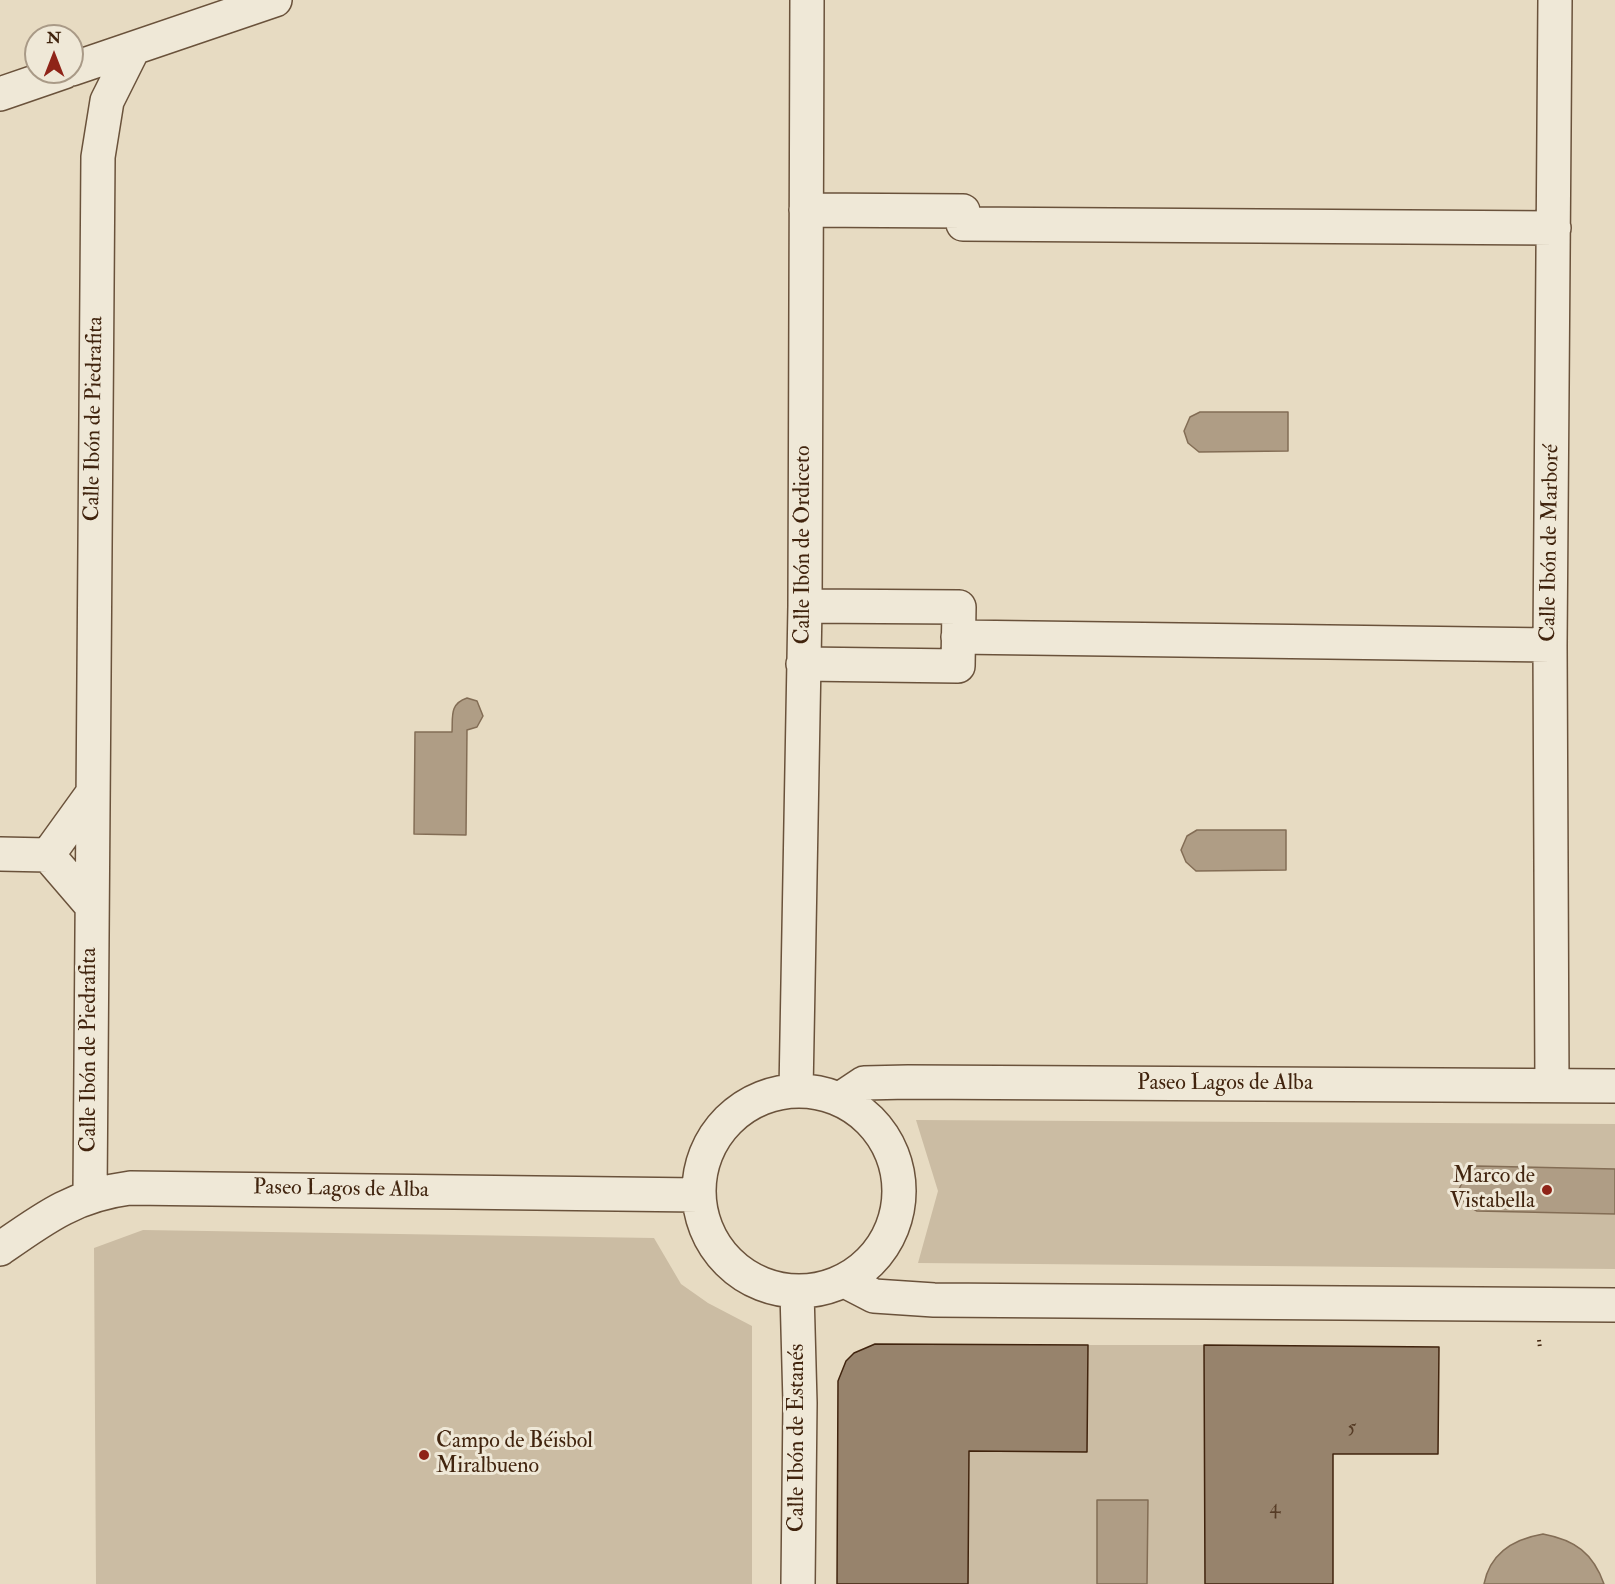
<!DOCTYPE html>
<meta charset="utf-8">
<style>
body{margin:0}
#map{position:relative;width:1615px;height:1584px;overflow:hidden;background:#e7dbc2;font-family:"IM FELL Double Pica",serif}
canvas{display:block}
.north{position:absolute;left:24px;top:24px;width:60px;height:60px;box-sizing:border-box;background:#efe8d7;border:2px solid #a99a87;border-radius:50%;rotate:0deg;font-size:16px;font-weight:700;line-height:24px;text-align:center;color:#41240e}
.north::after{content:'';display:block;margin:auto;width:21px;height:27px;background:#8f2418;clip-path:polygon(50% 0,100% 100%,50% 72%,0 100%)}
</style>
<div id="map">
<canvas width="1615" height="1584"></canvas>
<div class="north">N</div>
</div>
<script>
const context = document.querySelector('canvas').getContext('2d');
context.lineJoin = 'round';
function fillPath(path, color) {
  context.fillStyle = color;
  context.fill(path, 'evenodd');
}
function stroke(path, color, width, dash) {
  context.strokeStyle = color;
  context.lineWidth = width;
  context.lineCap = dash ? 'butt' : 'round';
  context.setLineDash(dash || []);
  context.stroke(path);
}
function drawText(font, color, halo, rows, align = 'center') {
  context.font = font + ' "IM FELL Double Pica",serif';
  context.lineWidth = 6;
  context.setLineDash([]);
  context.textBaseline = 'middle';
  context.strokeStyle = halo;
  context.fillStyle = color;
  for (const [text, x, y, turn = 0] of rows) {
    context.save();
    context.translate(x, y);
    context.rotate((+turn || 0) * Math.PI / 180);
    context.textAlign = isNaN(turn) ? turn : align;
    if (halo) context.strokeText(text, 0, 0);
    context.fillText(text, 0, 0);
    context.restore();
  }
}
fillPath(new Path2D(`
 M 916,1120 L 1615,1124 L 1615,1269 L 918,1263 L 938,1191 Z
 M 143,1230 L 654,1238 L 681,1284 L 708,1303 L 752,1326 L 752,1584 L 96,1584 L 94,1248 Z
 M 1088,1345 L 1204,1345 L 1205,1584 L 968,1584 L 969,1451 L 1087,1452 Z`), '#cbbca3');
const water = new Path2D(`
 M 1200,412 L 1288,412 L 1288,451 L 1199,452 L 1188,443 L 1184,431 L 1190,417 Z
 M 467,698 L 477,701 L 483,716 L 477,727 L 467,730 L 466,835 L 414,834 L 415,732 L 452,732 C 453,717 449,704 467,698 Z
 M 1197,830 L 1286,830 L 1286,870 L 1196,871 L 1186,862 L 1181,850 L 1187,836 Z
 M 1476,1166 L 1615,1169 L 1615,1214 L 1477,1211 L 1466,1205 L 1458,1191 L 1466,1175 Z
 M 1097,1500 L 1148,1500 L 1147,1584 L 1097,1584 Z
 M 1543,1534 C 1575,1540 1593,1553 1604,1584 L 1484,1584 C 1490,1553 1514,1539 1543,1534 Z`);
fillPath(water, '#af9d85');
stroke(water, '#836d55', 1.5);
const building = new Path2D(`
 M 875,1344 L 1088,1345 L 1087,1452 L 969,1451 L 968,1584 L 837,1584 L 838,1381 L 846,1361 L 854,1353 Z
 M 1204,1345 L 1439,1347 L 1438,1454 L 1333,1454 L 1333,1584 L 1205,1584 Z`);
fillPath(building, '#97836c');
stroke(building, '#41240e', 1.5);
const minor = new Path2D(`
 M 72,69 L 275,0
 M 0,94 L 64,72
 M 806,210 L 963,211 L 963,224 L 1554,228
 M 958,637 L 1550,645
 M 803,664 L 958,666 L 959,607 L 805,606
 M 0,854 L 48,855
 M 48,855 L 92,794
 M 48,855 L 91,905
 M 1552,1085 L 1550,645 L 1555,0
 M699 1191a100 100 0 1 1 200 0a100 100 0 1 1-200 0Z
 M 796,1091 L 805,606 L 807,0
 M 840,1099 L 864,1083 L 908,1082 L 1615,1086
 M 90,1195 L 98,157 L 107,101 L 132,51
 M 0,1249 C 44,1218 75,1195 130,1188 L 698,1195
 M 845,1281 L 874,1296 L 934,1300 L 1615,1305
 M 797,1292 L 800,1403 L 798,1584`);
stroke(minor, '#6a523b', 36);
stroke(new Path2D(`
 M 1539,1340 L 1540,1348`), '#41240e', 4, [1.5, 3]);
stroke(minor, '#efe8d7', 33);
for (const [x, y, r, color] of [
 [1547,1190,6,"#8f2418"],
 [424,1455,6,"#8f2418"]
]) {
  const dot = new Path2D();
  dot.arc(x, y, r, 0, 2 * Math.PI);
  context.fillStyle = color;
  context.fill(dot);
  stroke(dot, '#efe8d7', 2);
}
drawText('20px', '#563c26', null, [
 ["5",1352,1429],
 ["4",1275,1509]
]);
drawText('22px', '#41240e', '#efe8d7', [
 ["Calle Ibón de Piedrafita",95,419,-89],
 ["Calle Ibón de Marboré",1551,543,-89],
 ["Calle Ibón de Ordiceto",804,545,-90],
 ["Calle Ibón de Piedrafita",90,1050,-90],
 ["Paseo Lagos de Alba",1225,1084],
 ["Paseo Lagos de Alba",341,1190,1],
 ["Calle Ibón de Estanés",798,1438,-90]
]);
drawText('22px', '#41240e', '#efe8d7', [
 ["Marco de",1535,1177],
 ["Vistabella",1535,1202],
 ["Campo de Béisbol",436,1442,"left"],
 ["Miralbueno",436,1467,"left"]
], 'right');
</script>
